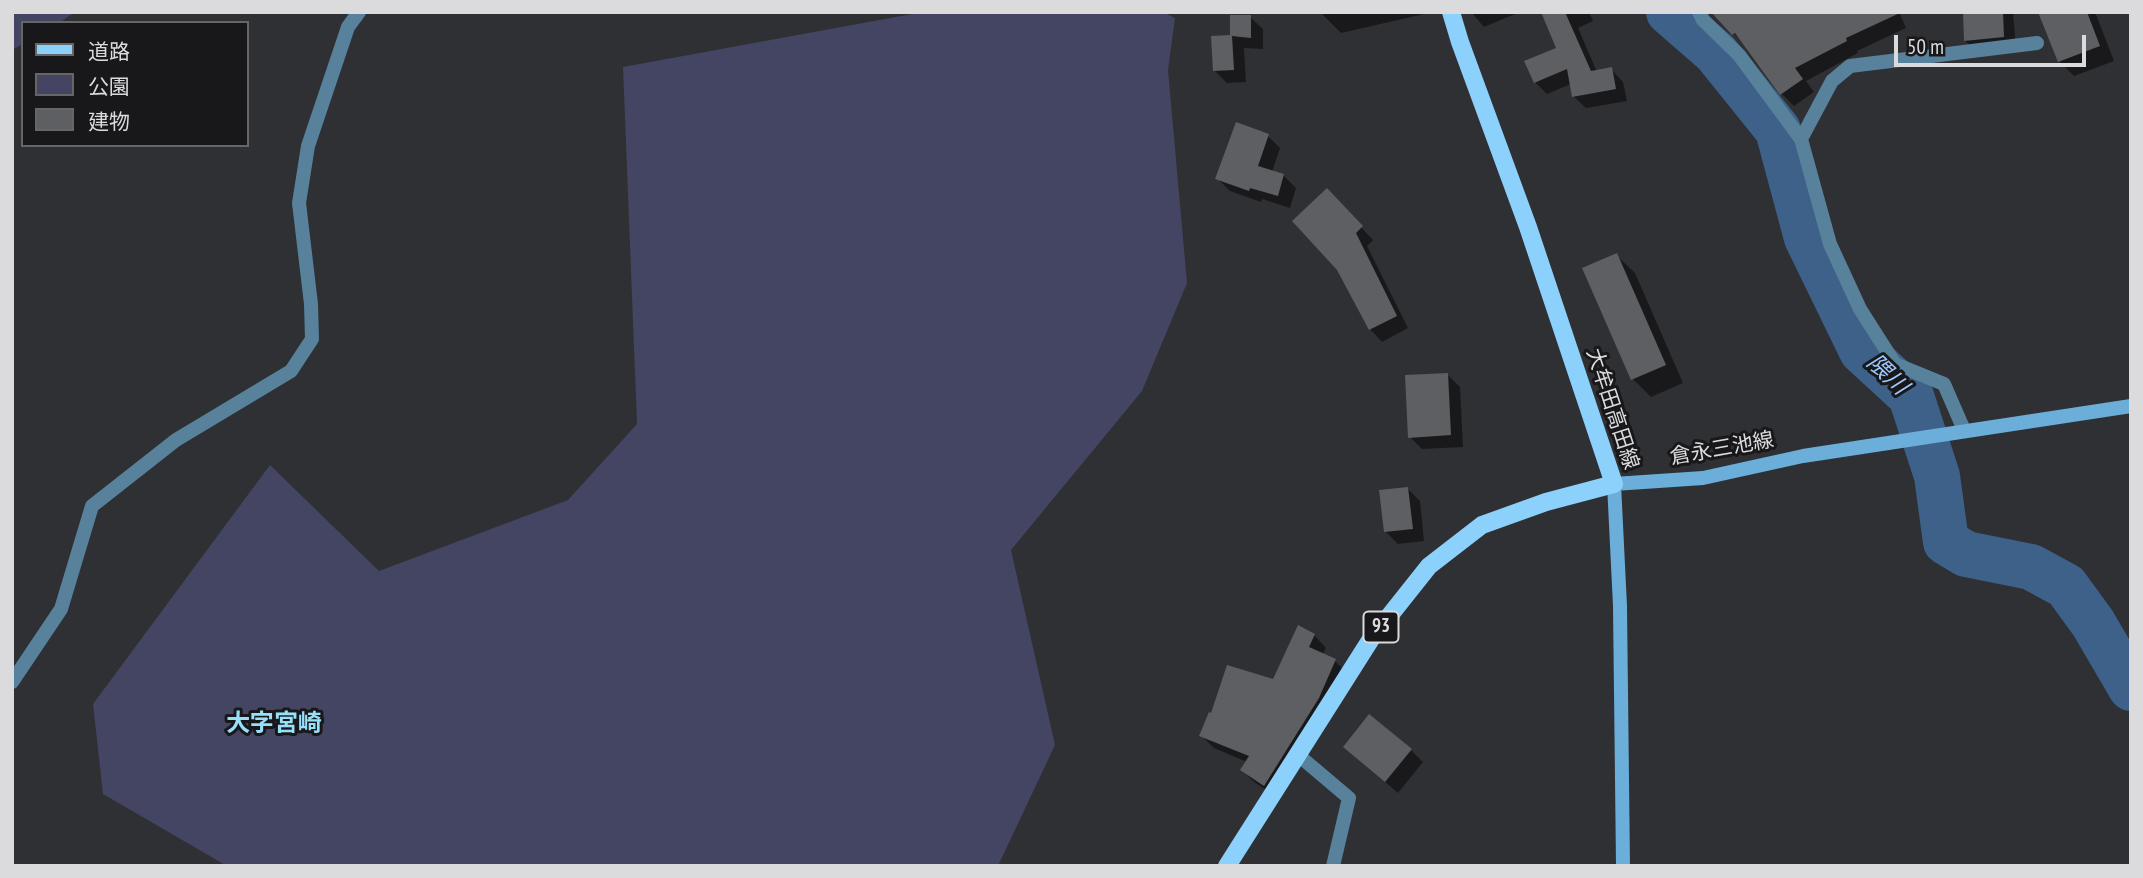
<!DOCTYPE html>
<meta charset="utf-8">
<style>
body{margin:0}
#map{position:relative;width:2143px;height:878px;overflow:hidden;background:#2f3034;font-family:"PT Sans Narrow","Noto Sans JP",sans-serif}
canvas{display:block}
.frame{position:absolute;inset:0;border:14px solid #dbdbde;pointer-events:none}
.legend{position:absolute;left:21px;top:21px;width:228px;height:126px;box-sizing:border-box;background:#18181a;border:2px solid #666668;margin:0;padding:9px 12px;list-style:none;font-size:21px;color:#dbdbde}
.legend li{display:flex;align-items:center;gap:14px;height:35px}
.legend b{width:35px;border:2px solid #666668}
.scale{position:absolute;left:1894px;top:35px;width:192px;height:32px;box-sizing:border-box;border:4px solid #dbdbde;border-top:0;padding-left:9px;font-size:21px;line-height:24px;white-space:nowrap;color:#dbdbde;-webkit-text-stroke:5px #18181a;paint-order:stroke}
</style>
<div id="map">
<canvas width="2143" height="878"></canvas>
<div class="frame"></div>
<ul class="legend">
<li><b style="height:9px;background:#8cd0fc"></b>道路</li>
<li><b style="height:19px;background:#434563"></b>公園</li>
<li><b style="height:19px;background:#5e5f63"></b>建物</li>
</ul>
<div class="scale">50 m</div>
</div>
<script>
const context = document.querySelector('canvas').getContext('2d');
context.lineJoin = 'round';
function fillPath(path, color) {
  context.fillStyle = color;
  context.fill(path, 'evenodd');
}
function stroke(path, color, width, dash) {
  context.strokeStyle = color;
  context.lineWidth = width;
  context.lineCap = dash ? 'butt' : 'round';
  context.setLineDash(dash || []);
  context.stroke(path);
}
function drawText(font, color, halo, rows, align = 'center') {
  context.font = font + ' "PT Sans Narrow","Noto Sans JP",sans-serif';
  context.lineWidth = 6;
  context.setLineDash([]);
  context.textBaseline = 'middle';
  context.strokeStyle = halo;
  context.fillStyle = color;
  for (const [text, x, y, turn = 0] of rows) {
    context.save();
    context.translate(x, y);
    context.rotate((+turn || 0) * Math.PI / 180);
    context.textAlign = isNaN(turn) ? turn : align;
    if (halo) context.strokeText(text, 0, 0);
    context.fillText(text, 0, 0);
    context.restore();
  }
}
fillPath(new Path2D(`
 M 12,12 L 75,12 L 59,23 L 23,23 L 23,44 L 12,50 Z
 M 923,12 L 1163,12 L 1175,18 L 1168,70 L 1187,283 L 1142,391 L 1011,550 L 1055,745 L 998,866 L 227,866 L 103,794 L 93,704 L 270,465 L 379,571 L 568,500 L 637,424 L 623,67 Z`), '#434563');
fillPath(new Path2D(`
 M 1323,12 L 1433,12 L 1341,33 L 1323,15 Z
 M 1471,12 L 1520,12 L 1484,27 Z
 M 1543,12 L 1589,12 L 1593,21 L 1578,28 L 1597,72 L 1611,69 L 1623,82 L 1627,101 L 1586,108 L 1573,96 L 1571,84 L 1547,94 L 1535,82 L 1558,49 Z
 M 1714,12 L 1899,12 L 1906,28 L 1857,51 L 1858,53 L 1806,81 L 1814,92 L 1794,106 L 1781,93 L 1746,46 Z
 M 1965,12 L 2013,12 L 2016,49 L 1978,53 L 1965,41 Z
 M 2040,12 L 2095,12 L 2114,61 L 2074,76 L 2059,61 Z
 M 1250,17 L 1263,29 L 1263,49 L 1244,48 L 1246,82 L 1227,83 L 1215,71 L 1231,36 Z
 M 1268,136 L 1280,148 L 1272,172 L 1283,175 L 1296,188 L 1290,208 L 1262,199 L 1261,202 L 1230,191 L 1217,178 Z
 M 1327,191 L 1373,240 L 1367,246 L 1408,328 L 1382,342 L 1370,329 Z
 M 1616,255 L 1635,273 L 1683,383 L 1651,397 L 1633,379 Z
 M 1448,375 L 1460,387 L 1463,447 L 1422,449 L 1410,437 Z
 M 1408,489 L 1420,501 L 1424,541 L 1398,544 L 1385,531 Z
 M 1314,635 L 1326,648 L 1322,655 L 1335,661 L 1347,673 L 1277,797 L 1254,782 L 1242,770 L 1247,762 L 1214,748 L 1201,735 L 1274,681 Z
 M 1345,747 L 1411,750 L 1423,762 L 1398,793 Z`), '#0007');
stroke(new Path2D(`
 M 1669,12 L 1716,53 L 1778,130 L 1807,238 L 1862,351 L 1911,396 L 1937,476 L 1946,542 L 1966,554 L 2031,567 L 2066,586 L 2093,623 L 2131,688`), '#3d6189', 46);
fillPath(new Path2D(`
 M 1541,12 L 1565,12 L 1591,71 L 1612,67 L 1616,89 L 1572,97 L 1567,69 L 1534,83 L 1524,61 L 1556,48 Z
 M 1711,12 L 1902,12 L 1846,38 L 1847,41 L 1795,68 L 1803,79 L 1780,95 L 1735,33 L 1732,35 Z
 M 1963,12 L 2003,12 L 2004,37 L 1964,41 Z
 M 2038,12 L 2087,12 L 2100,46 L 2058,62 Z
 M 1230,15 L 1251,15 L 1251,38 L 1232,36 L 1234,70 L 1213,71 L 1211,36 L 1230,35 Z
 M 1236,122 L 1269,134 L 1258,166 L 1284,174 L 1278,196 L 1250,188 L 1249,191 L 1215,179 Z
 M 1327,188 L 1363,226 L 1356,233 L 1397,316 L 1369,330 L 1337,270 L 1292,221 Z
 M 1617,253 L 1666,365 L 1631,380 L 1582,268 Z
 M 1448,373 L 1451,435 L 1408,438 L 1405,375 Z
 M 1408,487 L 1413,529 L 1384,532 L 1379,490 Z
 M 1298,625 L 1315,634 L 1309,647 L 1336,659 L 1319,698 L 1264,786 L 1240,770 L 1249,756 L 1199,736 L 1209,712 L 1211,713 L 1227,665 L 1273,679 Z
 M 1369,714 L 1412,749 L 1385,782 L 1343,747 Z`), '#5e5f63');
stroke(new Path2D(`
 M 1699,12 L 1703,20 L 1739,55 L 1801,139 L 1830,244 L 1860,309 L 1895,364 L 1944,384 L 1964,430
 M 1801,139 L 1832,81 L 1850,66 L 2037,43
 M 12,682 L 61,609 L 92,506 L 176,440 L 291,371 L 312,339 L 311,304 L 299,203 L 308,146 L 348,27 L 359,12
 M 1297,754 L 1349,798 L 1333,866`), '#58819c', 14);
stroke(new Path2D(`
 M 1623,866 L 1620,606 L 1614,484 L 1703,478 L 1803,456 L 2131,406`), '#6baeda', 14);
stroke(new Path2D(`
 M 1227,866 L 1371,639 L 1429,566 L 1482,525 L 1546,502 L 1614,484 L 1528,227 L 1460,42 L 1451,12`), '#8cd0fc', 18);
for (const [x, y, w] of [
 [1381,627,35]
]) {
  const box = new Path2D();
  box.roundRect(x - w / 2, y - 15.5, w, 31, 5);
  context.fillStyle = '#18181a';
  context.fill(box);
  stroke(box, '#dbdbde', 2);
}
drawText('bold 19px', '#dbdbde', null, [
 ["93",1381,627]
]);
drawText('21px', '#dbdbde', '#18181a', [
 ["大牟田高田線",1612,409,72],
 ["倉永三池線",1722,449,-10]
]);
drawText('italic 23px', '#9ec9fc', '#18181a', [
 ["隈川",1887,375,44]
]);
drawText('bold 24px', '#98dffa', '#18181a', [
 ["大字宮崎",274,724]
]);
</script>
